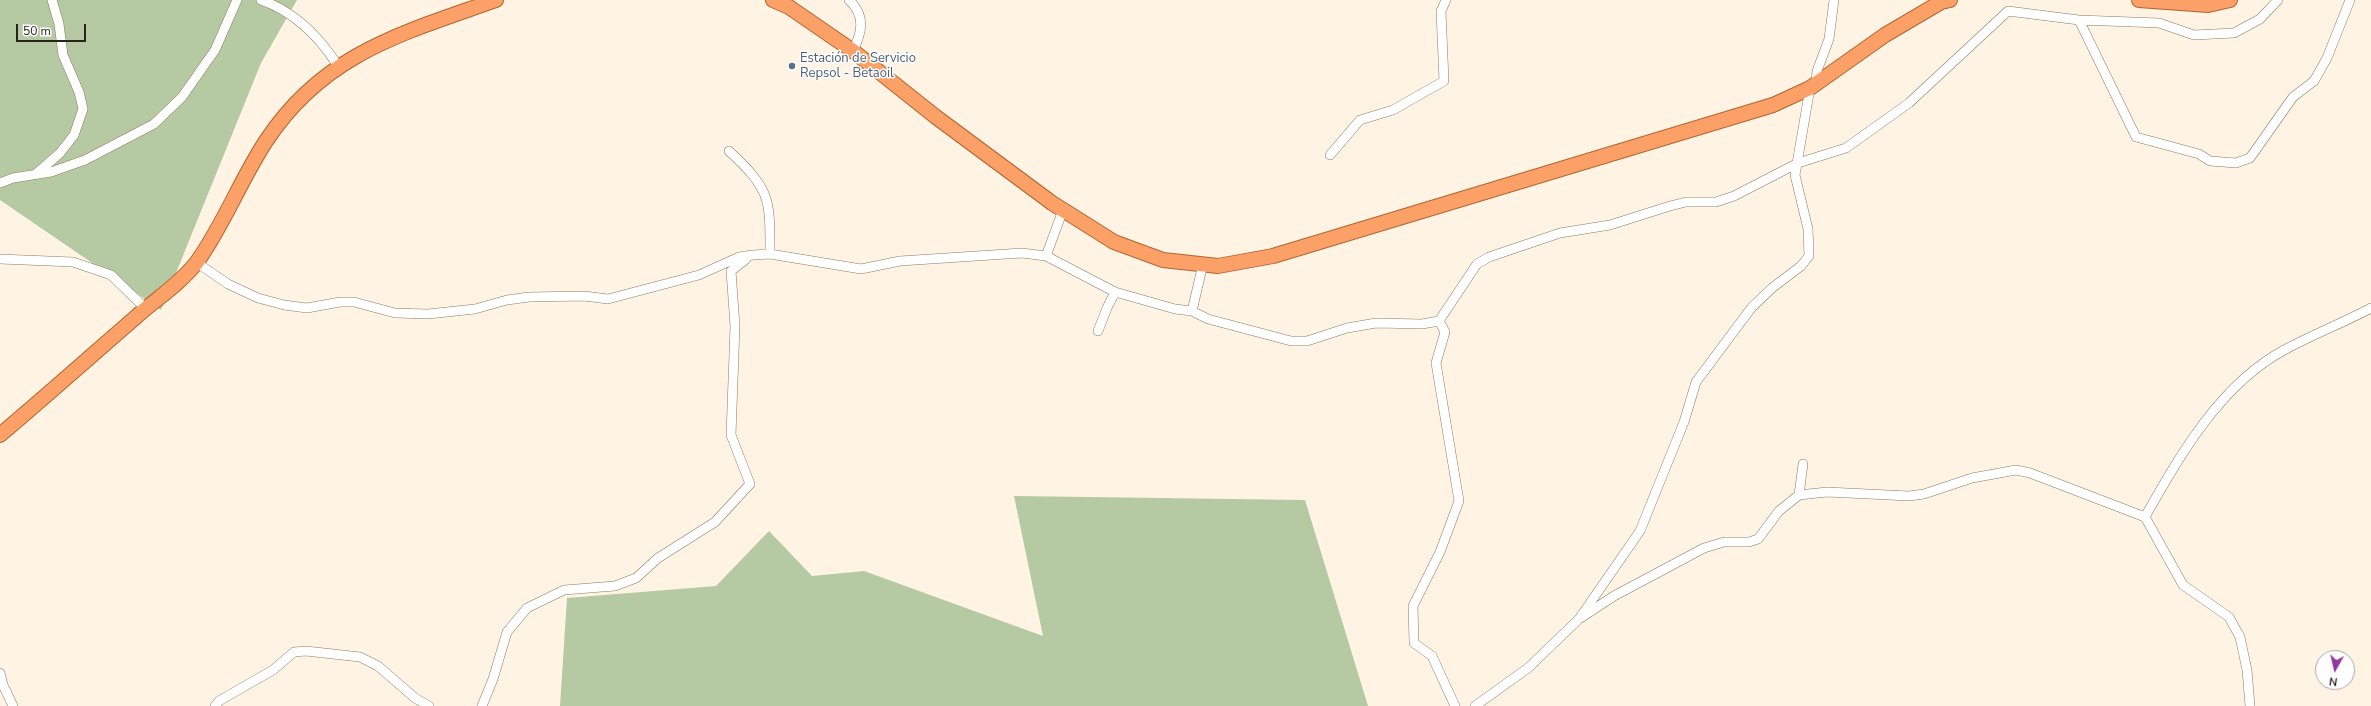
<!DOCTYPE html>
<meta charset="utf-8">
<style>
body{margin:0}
#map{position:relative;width:2371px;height:706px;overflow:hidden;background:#fff3e3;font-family:"Nunito Sans",sans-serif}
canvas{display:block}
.north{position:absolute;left:2315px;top:650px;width:40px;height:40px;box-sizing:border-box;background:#fff;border:1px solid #a9a7a3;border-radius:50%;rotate:188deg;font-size:11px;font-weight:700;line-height:16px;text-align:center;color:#292218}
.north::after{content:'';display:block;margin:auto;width:14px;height:18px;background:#9537a1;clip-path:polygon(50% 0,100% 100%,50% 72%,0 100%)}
.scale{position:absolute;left:16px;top:24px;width:70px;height:18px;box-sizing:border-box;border:2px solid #292218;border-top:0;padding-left:5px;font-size:12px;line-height:14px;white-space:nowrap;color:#292218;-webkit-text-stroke:3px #fff;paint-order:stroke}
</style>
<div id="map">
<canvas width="2371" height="706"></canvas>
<div class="north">N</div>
<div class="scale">50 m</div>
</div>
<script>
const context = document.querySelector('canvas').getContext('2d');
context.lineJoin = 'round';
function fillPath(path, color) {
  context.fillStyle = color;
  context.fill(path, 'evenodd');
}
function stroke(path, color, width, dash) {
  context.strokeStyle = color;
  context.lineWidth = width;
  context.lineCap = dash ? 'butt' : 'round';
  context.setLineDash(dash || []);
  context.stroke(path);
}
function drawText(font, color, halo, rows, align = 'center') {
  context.font = font + ' "Nunito Sans",sans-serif';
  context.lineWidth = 3;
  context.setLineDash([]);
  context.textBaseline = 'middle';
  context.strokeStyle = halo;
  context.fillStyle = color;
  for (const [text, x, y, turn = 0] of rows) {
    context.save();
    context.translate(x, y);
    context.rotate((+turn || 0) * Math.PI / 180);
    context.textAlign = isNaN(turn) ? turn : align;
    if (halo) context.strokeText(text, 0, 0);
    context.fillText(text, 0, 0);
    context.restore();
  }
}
fillPath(new Path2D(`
 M 0,0 L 297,0 L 261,63 L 161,310 L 0,200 Z
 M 1014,496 L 1305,500 L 1368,706 L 560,706 L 567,598 L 716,586 L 769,531 L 812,576 L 864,571 L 1043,636 Z`), '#b5c9a2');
const minor = new Path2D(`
 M 261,0 C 295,12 319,36 338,66
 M 849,0 C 866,16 862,32 853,51
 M 2079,20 L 2136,137 L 2199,154 L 2210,161 L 2236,163 L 2250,158 L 2293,97 L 2314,81 L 2327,58 L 2350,0
 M 1816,84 L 1817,71 L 1829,39 L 1834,0
 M 729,151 C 771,190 770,199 770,254
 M 1330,155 L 1360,120 L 1393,110 L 1444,81 L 1441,11 L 1446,0
 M 37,173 L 60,153 L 74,135 L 83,109 L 79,92 L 63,55 L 59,24 L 52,0
 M 0,183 L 13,178 L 51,172 L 85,160 L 154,124 L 182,97 L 215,50 L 237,0
 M 1046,256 L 1063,210
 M 0,259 L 73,262 L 111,275 L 145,308
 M 196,262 L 228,284 L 258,298 L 284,305 L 307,308 L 340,302 L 354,302 L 395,313 L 428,314 L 475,309 L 507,300 L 529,297 L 584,296 L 608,299 L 699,275 L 739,257 L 753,255 L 770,254 L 861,269 L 900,261 L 1022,253 L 1046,256 L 1115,292 L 1175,309 L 1192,311 L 1208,319 L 1291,341 L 1307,341 L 1347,328 L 1376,323 L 1422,324 L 1439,321 L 1477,264 L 1489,257 L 1560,233 L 1610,225 L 1670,206 L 1686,202 L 1716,202 L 1734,196 L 1798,163 L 1846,148 L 1909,103 L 2008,11 L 2079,20 L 2159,23 L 2194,35 L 2234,33 L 2260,19 L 2278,0
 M 1192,311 L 1203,264
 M 1439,321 L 1445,332 L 1436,363 L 1459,501 L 1440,552 L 1413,606 L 1414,643 L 1432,656 L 1455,706
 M 1098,331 L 1107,308 L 1115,292
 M 1799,495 L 1803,464
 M 2145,517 C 2180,455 2221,383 2286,349 C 2314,334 2343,323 2371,308
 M 1579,619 L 1614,596 L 1704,548 L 1724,542 L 1749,542 L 1758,539 L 1779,511 L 1799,495 L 1827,492 L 1909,496 L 1924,494 L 1972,478 L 2016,470 L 2030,473 L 2145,517 L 2183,585 L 2229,617 L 2240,637 L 2247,670 L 2250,706
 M 0,673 L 3,685 L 13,706
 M 215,706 L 219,701 L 273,670 L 294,652 L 306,651 L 360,657 L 378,666 L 415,698 L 429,706
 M 482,706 L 493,679 L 507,632 L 527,608 L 564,590 L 615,586 L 636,578 L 658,558 L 715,522 L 750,484 L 731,435 L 735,326 L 731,271 L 746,259
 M 1475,706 L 1528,668 L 1579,619 L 1640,531 L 1684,422 L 1696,382 L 1752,307 L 1772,288 L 1801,266 L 1809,256 L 1808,229 L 1795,175 L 1810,88`);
const trunk = new Path2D(`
 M 773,0 L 789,7 L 853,51 L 936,117 L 1052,203 L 1114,242 L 1163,260 L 1218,266 L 1273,256 L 1773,105 L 1810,88 L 1885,35 L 1941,2 L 1950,0
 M 2139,0 L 2208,5 L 2230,0
 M 0,435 C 46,396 91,356 136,317 C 156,299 181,283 197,262 C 224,224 241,179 266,141 C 324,53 403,33 496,0`);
stroke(minor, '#8c7b62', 10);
stroke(trunk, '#b16531', 16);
stroke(minor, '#fff', 9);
stroke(trunk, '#fba066', 14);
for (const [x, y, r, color] of [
 [792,66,4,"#5c6f8a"]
]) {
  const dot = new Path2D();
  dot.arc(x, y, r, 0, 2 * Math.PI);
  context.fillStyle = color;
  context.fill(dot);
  stroke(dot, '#fff', 1.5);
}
drawText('13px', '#4e5e75', '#fff', [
 ["Estación de Servicio",800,59],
 ["Repsol - Betaoil",800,74]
], 'left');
</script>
